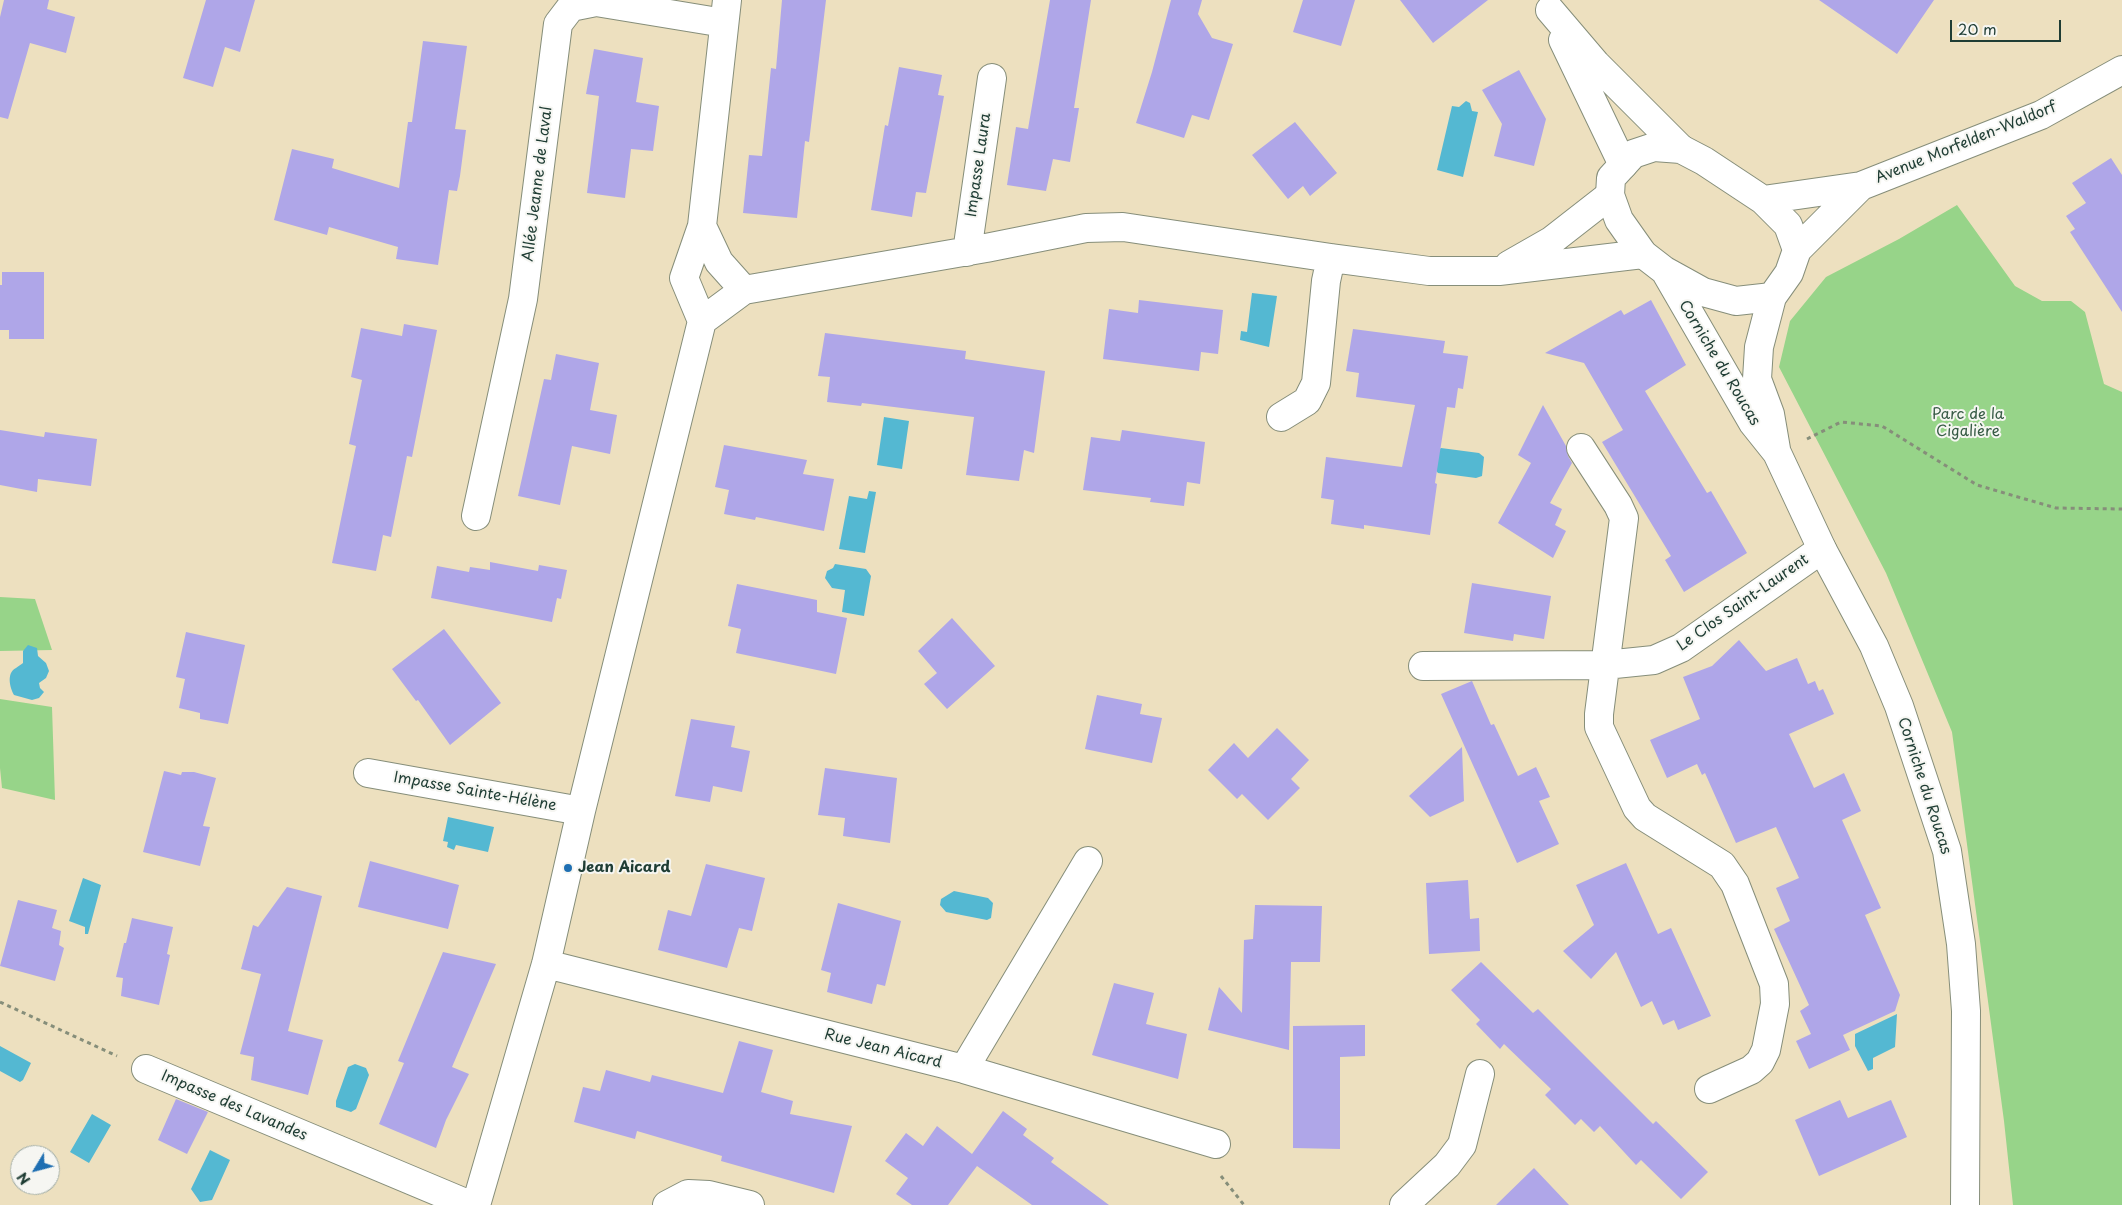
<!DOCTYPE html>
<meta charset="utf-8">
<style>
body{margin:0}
#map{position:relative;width:2122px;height:1205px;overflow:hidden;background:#ede0bf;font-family:"Playpen Sans",sans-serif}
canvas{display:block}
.north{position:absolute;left:10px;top:1145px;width:50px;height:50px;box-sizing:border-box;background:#f6f6f2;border:1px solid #a0aca6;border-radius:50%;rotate:233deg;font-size:14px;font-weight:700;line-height:20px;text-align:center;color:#1f3d34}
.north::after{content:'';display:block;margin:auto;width:18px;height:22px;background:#1f6fb2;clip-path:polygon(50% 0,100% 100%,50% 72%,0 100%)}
.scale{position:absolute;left:1950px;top:20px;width:111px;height:22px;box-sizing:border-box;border:2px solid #1f3d34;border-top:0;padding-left:6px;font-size:15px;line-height:18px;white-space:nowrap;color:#1f3d34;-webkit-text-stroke:4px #f6f6f2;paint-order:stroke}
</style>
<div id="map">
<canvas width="2122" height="1205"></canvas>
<div class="north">N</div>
<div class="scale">20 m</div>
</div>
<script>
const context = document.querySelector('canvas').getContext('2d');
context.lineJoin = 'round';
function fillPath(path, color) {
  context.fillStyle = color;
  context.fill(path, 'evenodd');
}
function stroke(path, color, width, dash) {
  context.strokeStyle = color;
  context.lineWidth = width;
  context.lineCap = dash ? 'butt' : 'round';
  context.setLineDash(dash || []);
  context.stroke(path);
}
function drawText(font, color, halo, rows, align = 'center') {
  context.font = font + ' "Playpen Sans",sans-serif';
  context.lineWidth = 4;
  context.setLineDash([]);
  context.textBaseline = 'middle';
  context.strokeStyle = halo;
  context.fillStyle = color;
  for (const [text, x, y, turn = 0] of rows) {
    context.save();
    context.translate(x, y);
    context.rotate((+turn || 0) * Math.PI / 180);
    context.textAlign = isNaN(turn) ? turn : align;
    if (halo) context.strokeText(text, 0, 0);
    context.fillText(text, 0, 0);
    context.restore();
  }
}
fillPath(new Path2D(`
 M 1957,205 L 2015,286 L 2042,301 L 2071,301 L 2085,312 L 2104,384 L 2122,392 L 2122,1205 L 2013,1205 L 2004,1121 L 1952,732 L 1886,573 L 1779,367 L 1790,321 L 1826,277 L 1899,239 Z
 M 0,597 L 35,599 L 52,650 L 0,651 Z
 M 0,699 L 52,707 L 55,800 L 2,788 L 0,768 Z`), '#97d489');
fillPath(new Path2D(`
 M 1466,101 L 1470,103 L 1472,111 L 1478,112 L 1463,177 L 1437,170 L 1452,106 L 1459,107 Z
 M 1252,293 L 1277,296 L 1269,347 L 1240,340 L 1241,331 L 1247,332 Z
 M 884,417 L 909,421 L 902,469 L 877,465 Z
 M 1441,448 L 1479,453 L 1484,457 L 1482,476 L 1476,478 L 1438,473 L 1433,467 L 1435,453 Z
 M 869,491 L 876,492 L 865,553 L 839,549 L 849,496 L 867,499 Z
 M 835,564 L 866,569 L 871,576 L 864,616 L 842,612 L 845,590 L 832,588 L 825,578 L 827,571 L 833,568 Z
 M 28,645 L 37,648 L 38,656 L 46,663 L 49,671 L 46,678 L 39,683 L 40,688 L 44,692 L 39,698 L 32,700 L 14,695 C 10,688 6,673 16,668 C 18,666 21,665 23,663 L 23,651 Z
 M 448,817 L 494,827 L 488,852 L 456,845 L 454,850 L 447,847 L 448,842 L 443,841 Z
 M 83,878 L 101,885 L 88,934 L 85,934 L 85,927 L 69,921 Z
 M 954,891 L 988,898 L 993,903 L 991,918 L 987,920 L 946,912 L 940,905 L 941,899 Z
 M 1897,1014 L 1895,1047 L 1873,1058 L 1873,1069 L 1868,1071 L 1855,1046 L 1855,1034 Z
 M 0,1046 L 31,1063 L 23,1080 L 20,1082 L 0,1071 Z
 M 355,1064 L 366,1068 L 369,1075 L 356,1109 L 351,1112 L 336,1107 L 336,1101 L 348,1067 Z
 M 92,1114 L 111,1125 L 89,1163 L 70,1152 Z
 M 210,1150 L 230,1160 L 212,1200 L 200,1202 L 191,1189 Z`), '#54b8d2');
fillPath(new Path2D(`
 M 4,0 L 49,0 L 47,9 L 75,17 L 66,53 L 30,43 L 8,119 L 0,117 L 0,17 Z
 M 206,0 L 255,0 L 240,52 L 225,47 L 213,87 L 183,78 Z
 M 782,0 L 826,0 L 809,142 L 805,141 L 797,218 L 743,213 L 749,155 L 762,156 L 771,68 L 776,69 Z
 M 1050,0 L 1091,0 L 1074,108 L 1079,108 L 1070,162 L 1053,159 L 1046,191 L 1007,185 L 1016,127 L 1028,129 Z
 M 1171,0 L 1202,0 L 1198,14 L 1212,38 L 1233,44 L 1209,120 L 1192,115 L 1184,138 L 1136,123 L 1152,72 Z
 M 1303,0 L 1355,0 L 1341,46 L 1293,32 Z
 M 1400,0 L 1488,0 L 1433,43 Z
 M 1819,0 L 1934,0 L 1897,54 Z
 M 423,41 L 467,46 L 455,129 L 466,130 L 460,176 L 457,191 L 449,190 L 438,265 L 396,259 L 398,247 L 329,227 L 327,235 L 274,220 L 292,149 L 334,159 L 332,168 L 399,188 L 408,122 L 412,122 Z
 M 594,49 L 643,58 L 636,102 L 659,106 L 653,151 L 631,149 L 625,198 L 587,193 L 599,96 L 586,94 Z
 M 899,67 L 942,75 L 938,95 L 944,96 L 926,193 L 916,192 L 912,217 L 871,210 L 885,125 L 888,126 Z
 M 1519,70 L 1546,119 L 1534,166 L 1494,156 L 1502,124 L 1482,90 Z
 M 1295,122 L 1337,173 L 1310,196 L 1303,186 L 1288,199 L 1252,155 Z
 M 2111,158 L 2122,175 L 2122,312 L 2070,232 L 2075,229 L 2066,216 L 2086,203 L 2072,183 Z
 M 2,272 L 44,272 L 44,339 L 9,339 L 9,330 L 0,330 L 0,285 L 2,285 Z
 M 1139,300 L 1223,310 L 1218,354 L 1201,352 L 1199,371 L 1103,359 L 1109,309 L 1138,313 Z
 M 1651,300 L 1686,365 L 1645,391 L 1707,493 L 1711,491 L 1747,553 L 1684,592 L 1665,560 L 1671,556 L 1602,442 L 1623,430 L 1584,363 L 1545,353 L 1621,310 L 1624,315 Z
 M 404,324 L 437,330 L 412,457 L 407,456 L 391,537 L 383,535 L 376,571 L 332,563 L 356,446 L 349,444 L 362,380 L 351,377 L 361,328 L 402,336 Z
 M 1353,329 L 1445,341 L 1443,353 L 1468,356 L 1463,389 L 1458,388 L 1455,408 L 1447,407 L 1435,483 L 1437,484 L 1430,535 L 1364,525 L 1364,529 L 1331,524 L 1334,500 L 1321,498 L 1326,457 L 1402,467 L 1415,405 L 1356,397 L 1359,373 L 1346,371 Z
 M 825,333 L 966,351 L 965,359 L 1045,371 L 1034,453 L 1024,450 L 1019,481 L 966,475 L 974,417 L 862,403 L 861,406 L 827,402 L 830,377 L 818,376 Z
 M 556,354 L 599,363 L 590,410 L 617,415 L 610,454 L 572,446 L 560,505 L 518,496 L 544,379 L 551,380 Z
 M 1543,405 L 1566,446 L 1568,456 L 1572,463 L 1550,503 L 1562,509 L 1555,525 L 1566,531 L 1553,558 L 1498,523 L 1531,463 L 1518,455 Z
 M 0,430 L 44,437 L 45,432 L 97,439 L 91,486 L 38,479 L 37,492 L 0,485 Z
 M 1122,430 L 1205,442 L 1200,484 L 1187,482 L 1184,506 L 1150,502 L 1151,498 L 1083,490 L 1091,437 L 1120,441 Z
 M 724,445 L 807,460 L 803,474 L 834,479 L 824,531 L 756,517 L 755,520 L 724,514 L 729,490 L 715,487 Z
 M 490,562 L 538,571 L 539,565 L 567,570 L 561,599 L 557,598 L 552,622 L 431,598 L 437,566 L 469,572 L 470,567 L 490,570 Z
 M 1472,583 L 1551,596 L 1544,639 L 1514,634 L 1513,641 L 1464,633 Z
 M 737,584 L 817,600 L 817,612 L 847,618 L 836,674 L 736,653 L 741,629 L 728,626 Z
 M 952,618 L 995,666 L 947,709 L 924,684 L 937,673 L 918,651 Z
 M 444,629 L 501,703 L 450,745 L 418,700 L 416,701 L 392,669 Z
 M 186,632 L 245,645 L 228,724 L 200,719 L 200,713 L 179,708 L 185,679 L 176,677 Z
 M 1739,640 L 1766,671 L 1797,658 L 1808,684 L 1815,681 L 1819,691 L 1823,689 L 1834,714 L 1789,734 L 1814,788 L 1844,773 L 1861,811 L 1842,820 L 1881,908 L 1865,915 L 1900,995 L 1895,1011 L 1843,1035 L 1850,1050 L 1809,1069 L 1796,1041 L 1811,1034 L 1800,1011 L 1809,1005 L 1774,929 L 1790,921 L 1776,888 L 1799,878 L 1776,827 L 1736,843 L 1705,773 L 1702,775 L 1697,764 L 1667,778 L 1650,740 L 1700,719 L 1683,677 L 1712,666 Z
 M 1472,681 L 1491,725 L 1494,724 L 1518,776 L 1536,767 L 1550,797 L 1539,801 L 1559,844 L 1517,863 L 1441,694 Z
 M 1097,695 L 1142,704 L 1140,714 L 1162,718 L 1152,763 L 1085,749 Z
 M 691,719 L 735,726 L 731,747 L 750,751 L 742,792 L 713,786 L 710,802 L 675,796 Z
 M 1277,728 L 1309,760 L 1291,779 L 1300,788 L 1268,820 L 1242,794 L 1237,799 L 1208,770 L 1234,743 L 1248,758 Z
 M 1462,747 L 1464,801 L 1430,817 L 1409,796 Z
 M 825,768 L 897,778 L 890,843 L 843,836 L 845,818 L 818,815 Z
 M 164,771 L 181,775 L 182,772 L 194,772 L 216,778 L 203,826 L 210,827 L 200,866 L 143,852 Z
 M 370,861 L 459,885 L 448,929 L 358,907 Z
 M 1626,863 L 1658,934 L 1671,928 L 1711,1016 L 1678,1030 L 1674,1020 L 1663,1025 L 1652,1001 L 1641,1007 L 1616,952 L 1591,979 L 1563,951 L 1594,925 L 1576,885 Z
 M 706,864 L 765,878 L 752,931 L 739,928 L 727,968 L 658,950 L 668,910 L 691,916 Z
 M 1468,880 L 1470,919 L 1479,918 L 1480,951 L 1429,954 L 1426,883 Z
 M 287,887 L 322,896 L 288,1031 L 323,1040 L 308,1095 L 251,1080 L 254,1057 L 240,1054 L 261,974 L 241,969 L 253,925 L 258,927 Z
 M 18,900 L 57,910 L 52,928 L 61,931 L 59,945 L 64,948 L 55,981 L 0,966 Z
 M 838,903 L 901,921 L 885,986 L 877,984 L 872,1004 L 827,992 L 831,973 L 821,970 Z
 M 1255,905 L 1322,906 L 1320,962 L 1291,962 L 1289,1050 L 1208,1030 L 1219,987 L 1242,1013 L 1244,940 L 1253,939 Z
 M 132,918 L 173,927 L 167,954 L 170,955 L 159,1005 L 121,996 L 123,978 L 116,977 L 124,943 L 126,943 Z
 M 443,952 L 496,964 L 452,1067 L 469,1074 L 446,1120 L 436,1148 L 379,1124 L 404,1063 L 398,1061 Z
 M 1481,962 L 1533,1013 L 1538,1009 L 1653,1124 L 1656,1121 L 1708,1172 L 1681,1199 L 1641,1160 L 1636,1165 L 1600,1126 L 1594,1132 L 1581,1119 L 1575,1125 L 1545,1095 L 1551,1089 L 1504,1044 L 1500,1049 L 1476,1024 L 1480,1020 L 1451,990 Z
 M 1114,983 L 1154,993 L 1146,1024 L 1187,1034 L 1178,1079 L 1092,1055 Z
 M 1365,1025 L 1365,1056 L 1340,1057 L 1340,1149 L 1293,1148 L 1293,1026 Z
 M 739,1041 L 773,1050 L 761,1092 L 793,1101 L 790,1114 L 852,1126 L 834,1193 L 721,1161 L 722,1156 L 637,1131 L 635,1139 L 574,1122 L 583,1087 L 600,1091 L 606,1070 L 650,1082 L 652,1075 L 723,1093 Z
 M 176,1099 L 208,1112 L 187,1154 L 158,1140 Z
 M 1840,1100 L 1848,1118 L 1891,1100 L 1907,1137 L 1819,1176 L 1795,1120 Z
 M 1003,1111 L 1027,1129 L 1023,1135 L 1054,1158 L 1051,1162 L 1109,1205 L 1032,1205 L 977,1166 L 948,1205 L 912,1205 L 896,1194 L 908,1178 L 885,1161 L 906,1133 L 923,1146 L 937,1126 L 972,1154 Z
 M 1534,1168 L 1569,1205 L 1496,1205 Z`), '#afa6e8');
const minor = new Path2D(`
 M 1550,10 L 1596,64 L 1681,149
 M 1563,40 L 1623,165
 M 702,226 L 719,262 L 744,290
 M 967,252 L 992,78
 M 1509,265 L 1551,241 L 1610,195
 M 702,321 L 684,278 L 702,226 L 727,0
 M 1281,417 L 1307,401 L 1316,383 L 1326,281 L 1331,258
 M 1581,448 L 1618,505 L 1624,518 L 1599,714 L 1599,727 L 1637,808 L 1645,817 L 1722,865 L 1735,884 L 1774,984 L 1775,1004 L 1766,1050 L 1760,1062 L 1751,1070 L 1709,1089
 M 476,516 L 523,299 L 558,24 L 571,7 L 596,2 L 724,23
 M 1423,666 L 1605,665 L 1654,660 L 1681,648 L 1822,549
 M 368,773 L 581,811
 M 546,964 L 964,1069 L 1216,1144
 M 146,1069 L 470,1205
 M 964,1069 L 1088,861
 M 476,1205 L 546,964 L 581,811 L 702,321 L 744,290 L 986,248 L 1086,228 L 1123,227 L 1331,258 L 1429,271 L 1499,271 L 1643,254
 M 667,1205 L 688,1194 L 709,1195 L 750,1205
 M 1404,1205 L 1447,1165 L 1462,1145 L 1480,1074`);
const major = new Path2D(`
 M 1763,200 L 1861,186 L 2041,115 L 2122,70
 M 1797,250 L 1861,186
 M 1665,271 L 1753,423 L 1777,453 L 1822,549 L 1874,646 L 1899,706 L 1947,851 L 1961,944 L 1966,1011 L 1965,1205
 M 1772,297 L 1736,301 L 1703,292 L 1665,271 L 1643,254 L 1619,220 L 1610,195 L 1611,178 L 1633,154 L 1654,147 L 1681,149 L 1704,161 L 1763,200 L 1788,225 L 1797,250 L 1789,273 L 1772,297 L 1759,347 L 1757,379 L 1770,414 L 1776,449`);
stroke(minor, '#868e7a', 30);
stroke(major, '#868e7a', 30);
stroke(new Path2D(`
 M 1807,439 L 1841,422 L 1882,426 L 1977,485 L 2056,508 L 2122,509
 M 0,1002 L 117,1056
 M 1221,1176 L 1244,1205`), '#868e7a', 3, [4, 4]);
stroke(minor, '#fff', 28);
stroke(major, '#fff', 28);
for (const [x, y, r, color] of [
 [568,868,5,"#1f6fb2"]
]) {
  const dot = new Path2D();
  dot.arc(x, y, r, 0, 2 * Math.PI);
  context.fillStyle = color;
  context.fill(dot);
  stroke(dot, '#f6f6f2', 2);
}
drawText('15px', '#1f3d34', '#f6f6f2', [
 ["Avenue Morfelden-Waldorf",1966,143,-22],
 ["Impasse Laura",979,165,-82],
 ["Allée Jeanne de Laval",538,184,-83],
 ["Corniche du Roucas",1719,363,59],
 ["Le Clos Saint-Laurent",1743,603,-35],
 ["Corniche du Roucas",1924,786,72],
 ["Impasse Sainte-Hélène",475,792,10],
 ["Rue Jean Aicard",883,1049,14],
 ["Impasse des Lavandes",234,1106,23]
]);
drawText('15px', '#375b45', '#f6f6f2', [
 ["Parc de la",1968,415],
 ["Cigalière",1968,432]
]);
drawText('bold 15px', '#1f3d34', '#f6f6f2', [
 ["Jean Aicard",578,868]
], 'left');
</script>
